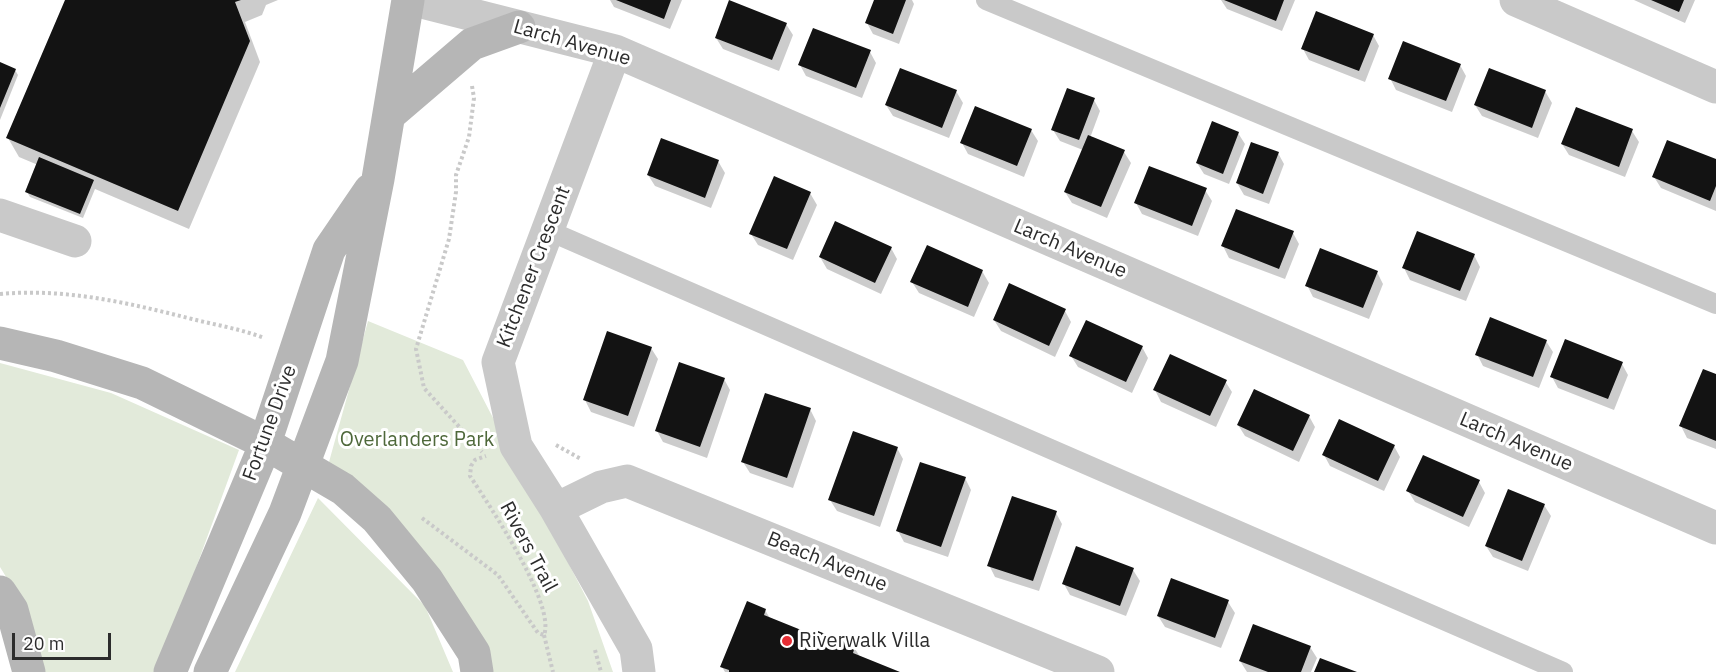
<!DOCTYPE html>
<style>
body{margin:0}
#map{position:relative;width:1716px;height:672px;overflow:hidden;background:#fff;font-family:"IBM Plex Sans",sans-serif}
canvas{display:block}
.scale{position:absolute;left:12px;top:633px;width:99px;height:27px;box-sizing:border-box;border:3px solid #2c2c2c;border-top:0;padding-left:8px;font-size:18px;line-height:21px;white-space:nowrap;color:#2c2c2c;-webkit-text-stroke:4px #fff;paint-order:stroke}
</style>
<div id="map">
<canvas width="1716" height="672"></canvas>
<div class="scale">20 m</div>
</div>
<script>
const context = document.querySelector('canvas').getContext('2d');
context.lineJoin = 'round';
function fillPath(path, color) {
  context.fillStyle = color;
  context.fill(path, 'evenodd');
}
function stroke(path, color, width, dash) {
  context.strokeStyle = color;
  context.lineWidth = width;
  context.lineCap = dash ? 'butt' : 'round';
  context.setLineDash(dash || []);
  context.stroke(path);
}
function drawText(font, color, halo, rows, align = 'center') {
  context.font = font + ' "IBM Plex Sans",sans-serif';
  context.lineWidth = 6;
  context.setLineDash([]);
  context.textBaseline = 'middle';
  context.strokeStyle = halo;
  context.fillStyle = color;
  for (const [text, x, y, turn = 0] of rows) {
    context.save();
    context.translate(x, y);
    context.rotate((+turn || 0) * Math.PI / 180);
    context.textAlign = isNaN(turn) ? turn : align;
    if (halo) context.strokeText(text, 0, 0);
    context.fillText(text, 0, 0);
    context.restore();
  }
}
fillPath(new Path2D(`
 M 368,321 L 463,360 L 588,601 L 613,672 L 487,672 L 329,462 Z
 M 0,363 L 111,393 L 239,450 L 158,672 L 38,672 L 24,606 L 0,567 Z
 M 318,498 L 425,606 L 453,672 L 235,672 Z`), '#e2eada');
fillPath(new Path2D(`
 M 66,0 L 278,0 L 266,5 L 262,15 L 245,22 L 260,62 L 189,229 L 95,189 L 83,218 L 30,197 L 27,192 L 38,165 L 19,157 L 8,138 Z
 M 610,0 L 682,0 L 670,29 L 614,7 Z
 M 876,0 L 912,0 L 914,4 L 899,44 L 873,34 L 867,23 Z
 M 1221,0 L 1295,0 L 1282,31 L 1227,9 Z
 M 1634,0 L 1695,0 L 1685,23 Z
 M 786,24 L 793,35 L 779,71 L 723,49 L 716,38 Z
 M 1373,35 L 1379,46 L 1365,82 L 1309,60 L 1303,49 Z
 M 870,52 L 876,63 L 862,98 L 806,76 L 800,65 Z
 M 0,64 L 15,70 L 18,75 L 0,120 Z
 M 1460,65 L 1466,76 L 1452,112 L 1396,90 L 1390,78 Z
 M 956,91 L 963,103 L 949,138 L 893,116 L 886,105 Z
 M 1545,91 L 1552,103 L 1538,138 L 1482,116 L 1475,105 Z
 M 1094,100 L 1100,111 L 1090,138 L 1124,152 L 1131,163 L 1107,218 L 1072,203 L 1065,192 L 1083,150 L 1060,141 L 1053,130 Z
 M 1031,130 L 1038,141 L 1024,177 L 968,154 L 962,143 Z
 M 1632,131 L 1639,142 L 1625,177 L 1569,155 L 1562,144 Z
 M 1238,133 L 1245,144 L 1229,184 L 1204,174 L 1197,163 Z
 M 1278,153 L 1284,164 L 1269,204 L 1244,195 L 1237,183 Z
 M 718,161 L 725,173 L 711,208 L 655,186 L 648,175 Z
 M 1716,161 L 1716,211 L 1661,188 L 1654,177 Z
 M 1205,190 L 1212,201 L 1198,236 L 1142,214 L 1136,203 Z
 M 810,193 L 817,205 L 793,260 L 758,245 L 751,234 Z
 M 1293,233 L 1299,244 L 1285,279 L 1229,258 L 1223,246 Z
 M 891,248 L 897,259 L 881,294 L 827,269 L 820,257 Z
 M 1474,255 L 1480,267 L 1466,301 L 1410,280 L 1404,268 Z
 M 982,271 L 989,283 L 974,317 L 919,293 L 912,282 Z
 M 1377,272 L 1383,284 L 1369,319 L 1313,297 L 1307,285 Z
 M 1065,311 L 1071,322 L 1055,357 L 1001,331 L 994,320 Z
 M 1546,341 L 1553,352 L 1539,388 L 1483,366 L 1477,354 Z
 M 1142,347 L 1148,358 L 1132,393 L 1078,367 L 1071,356 Z
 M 651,348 L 658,359 L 634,427 L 591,412 L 585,400 Z
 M 1622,364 L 1628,375 L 1614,410 L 1558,388 L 1552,377 Z
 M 1716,376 L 1716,449 L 1687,438 L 1681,426 Z
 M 724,379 L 730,390 L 707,458 L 663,442 L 657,431 Z
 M 1225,381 L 1232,392 L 1216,427 L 1161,402 L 1155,390 Z
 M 810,409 L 816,421 L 793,488 L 750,473 L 743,462 Z
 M 1309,416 L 1315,427 L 1299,462 L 1245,436 L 1238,425 Z
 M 1394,446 L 1400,457 L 1384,491 L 1330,466 L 1324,455 Z
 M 897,448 L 903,459 L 880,527 L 837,511 L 830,500 Z
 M 965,478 L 971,490 L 948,557 L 904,542 L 898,531 Z
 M 1479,482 L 1485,493 L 1469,527 L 1415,502 L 1408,491 Z
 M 1544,505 L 1551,516 L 1528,571 L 1493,557 L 1486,546 Z
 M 1056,513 L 1062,524 L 1039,591 L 995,577 L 989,565 Z
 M 1133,570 L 1140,581 L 1126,616 L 1070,595 L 1064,584 Z
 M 1228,602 L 1235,613 L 1221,648 L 1165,627 L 1158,616 Z
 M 765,610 L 771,620 L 817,638 L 854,647 L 860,657 L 896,672 L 725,672 L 722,667 Z
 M 1310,647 L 1317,658 L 1311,672 L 1247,672 L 1240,661 Z`), '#0003');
fillPath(new Path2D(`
 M 65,0 L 241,0 L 235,2 L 250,41 L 178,211 L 6,138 Z
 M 616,0 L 671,0 L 664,19 Z
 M 729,0 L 787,23 L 772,60 L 715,38 Z
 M 874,0 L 906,0 L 893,34 L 865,23 Z
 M 1224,0 L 1284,0 L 1276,21 Z
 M 1651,0 L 1684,0 L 1679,12 Z
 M 1316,11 L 1374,34 L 1359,71 L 1301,49 Z
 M 813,28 L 871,50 L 856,88 L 798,65 Z
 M 1403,41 L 1461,64 L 1446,101 L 1388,79 Z
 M 0,62 L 16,69 L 0,108 Z
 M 900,68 L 957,90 L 942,128 L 885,105 Z
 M 1489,68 L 1546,90 L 1532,128 L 1474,105 Z
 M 1067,88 L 1095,98 L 1079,140 L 1051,130 Z
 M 975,106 L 1032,129 L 1017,166 L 960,143 Z
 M 1576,107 L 1633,129 L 1619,167 L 1561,144 Z
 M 1212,121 L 1239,132 L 1223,174 L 1196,163 Z
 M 1088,135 L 1125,150 L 1101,207 L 1064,192 Z
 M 661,138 L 719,160 L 705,198 L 647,175 Z
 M 1667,140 L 1716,159 L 1716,186 L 1710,201 L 1652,177 Z
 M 1251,142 L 1279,152 L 1263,194 L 1236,183 Z
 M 39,157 L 94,180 L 80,214 L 25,192 Z
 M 1149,166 L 1207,188 L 1192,226 L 1134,203 Z
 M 774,176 L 811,192 L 787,249 L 749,234 Z
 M 1236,209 L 1294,231 L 1279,269 L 1221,246 Z
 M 835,221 L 892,247 L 875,283 L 819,257 Z
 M 1417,231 L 1475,254 L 1460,291 L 1402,268 Z
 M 927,245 L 983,270 L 968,307 L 910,282 Z
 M 1320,248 L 1378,271 L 1363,308 L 1305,286 Z
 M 1009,283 L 1066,309 L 1049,346 L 993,320 Z
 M 1490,317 L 1547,340 L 1533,377 L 1475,355 Z
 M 1086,320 L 1143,346 L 1126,382 L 1069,356 Z
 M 607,331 L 652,347 L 628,416 L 583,400 Z
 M 1565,339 L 1623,362 L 1608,399 L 1550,377 Z
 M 1170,354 L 1227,380 L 1210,416 L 1153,390 Z
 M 679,362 L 725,378 L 700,447 L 655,431 Z
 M 1703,369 L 1716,374 L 1716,441 L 1679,426 Z
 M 1254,389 L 1310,415 L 1293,451 L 1237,425 Z
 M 765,393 L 811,408 L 787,478 L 741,462 Z
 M 1339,419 L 1395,445 L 1378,481 L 1322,455 Z
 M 853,431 L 898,447 L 874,516 L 828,500 Z
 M 1423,455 L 1480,480 L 1463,517 L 1406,491 Z
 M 920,462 L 966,477 L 941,547 L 896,531 Z
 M 1508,489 L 1545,504 L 1522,561 L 1485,546 Z
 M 1012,496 L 1057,511 L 1033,581 L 987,566 Z
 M 1076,546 L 1134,568 L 1120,606 L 1062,584 Z
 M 1171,578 L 1229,600 L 1215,638 L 1157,616 Z
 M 747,601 L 766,609 L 764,615 L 816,636 L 818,631 L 855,646 L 853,653 L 900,672 L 729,672 L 729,670 L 720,667 Z
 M 1253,624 L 1311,646 L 1301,672 L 1268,672 L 1239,661 Z
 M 1320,658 L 1357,672 L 1314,672 Z`), '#131313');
stroke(new Path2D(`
 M 472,86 L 474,98 L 469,137 L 456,175 L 456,192 L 449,239 L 416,349 L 424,388 L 482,452
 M 0,294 C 66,288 129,303 192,319 C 216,325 241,329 264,338
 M 556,445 L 581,459
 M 422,518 L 498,575 L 538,633 L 544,635 C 556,604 489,505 470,476 L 471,466 L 475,460 L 486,456
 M 544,635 L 553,672
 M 595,650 L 601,672`), '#c9c9c9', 4, [3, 3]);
stroke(new Path2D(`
 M 986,0 L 1716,304
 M 547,230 L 1563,672`), '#c9c9c9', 20);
stroke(new Path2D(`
 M 414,0 L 615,51 L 1716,528
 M 1516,0 L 1716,87
 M 615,51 L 498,362 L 516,446 L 556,509 L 636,649 L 639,672
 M 0,215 L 75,241
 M 556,509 L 601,487 L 627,481 L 1098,672`), '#c9c9c9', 33);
stroke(new Path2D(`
 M 389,115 L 472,44 L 519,27
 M 0,343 L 56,356 L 142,383 L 261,441 L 343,489 L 377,519 L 427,580 L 474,653 L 477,672
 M 0,592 L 12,610 L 29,672
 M 170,672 L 261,455 L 329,250 L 370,190
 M 210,672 L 285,513 L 342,361 L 378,179 L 408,0`), '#b6b6b6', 33);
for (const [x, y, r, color] of [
 [787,641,6,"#e52d34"]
]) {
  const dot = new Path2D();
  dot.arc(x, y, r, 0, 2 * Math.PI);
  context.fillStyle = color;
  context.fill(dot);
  stroke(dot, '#fff', 2);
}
drawText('20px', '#2c2c2c', '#fff', [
 ["Larch Avenue",572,43,16],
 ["Larch Avenue",1070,249,23],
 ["Kitchener Crescent",534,267,-69],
 ["Fortune Drive",270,423,-70],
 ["Larch Avenue",1516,442,23],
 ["Rivers Trail",528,547,62],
 ["Beach Avenue",827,562,22]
]);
drawText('20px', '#4e683a', '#fff', [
 ["Overlanders Park",417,440]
]);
drawText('20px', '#2c2c2c', '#fff', [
 ["Riverwalk Villa",799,641]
], 'left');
</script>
